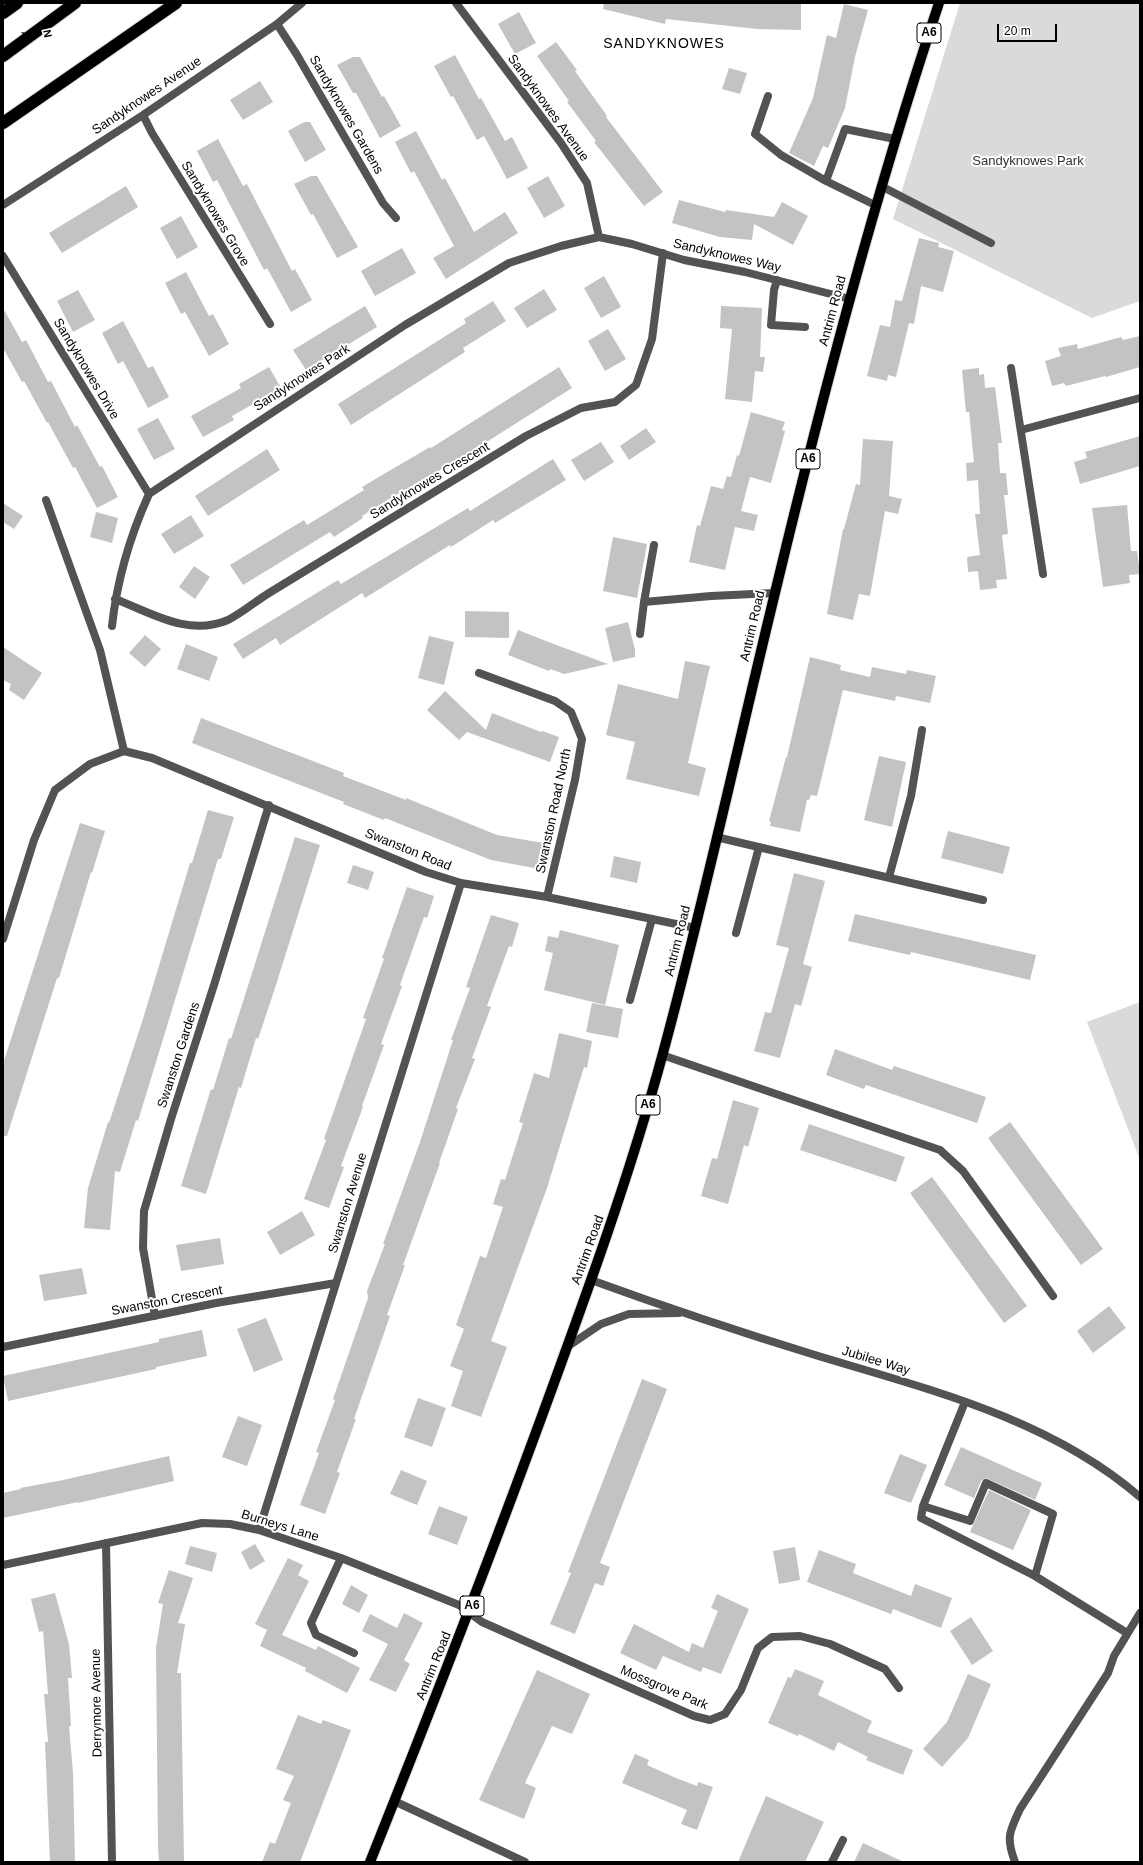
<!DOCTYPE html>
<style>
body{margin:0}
#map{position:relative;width:1143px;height:1865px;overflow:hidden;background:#fff;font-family:Arial,sans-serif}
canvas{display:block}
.frame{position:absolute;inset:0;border:4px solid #000;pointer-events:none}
.north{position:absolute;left:16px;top:16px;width:40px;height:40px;-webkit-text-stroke:3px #fff;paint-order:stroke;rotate:78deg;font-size:11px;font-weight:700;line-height:16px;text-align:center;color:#000}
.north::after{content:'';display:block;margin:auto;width:14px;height:18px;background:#000;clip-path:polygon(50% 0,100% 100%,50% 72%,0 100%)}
.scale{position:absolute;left:997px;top:24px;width:60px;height:18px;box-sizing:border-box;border:2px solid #000;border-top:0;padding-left:5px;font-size:12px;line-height:14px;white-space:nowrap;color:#000;-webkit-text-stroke:3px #fff;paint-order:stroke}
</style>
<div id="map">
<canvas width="1143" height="1865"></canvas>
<div class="frame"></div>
<div class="north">N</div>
<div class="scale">20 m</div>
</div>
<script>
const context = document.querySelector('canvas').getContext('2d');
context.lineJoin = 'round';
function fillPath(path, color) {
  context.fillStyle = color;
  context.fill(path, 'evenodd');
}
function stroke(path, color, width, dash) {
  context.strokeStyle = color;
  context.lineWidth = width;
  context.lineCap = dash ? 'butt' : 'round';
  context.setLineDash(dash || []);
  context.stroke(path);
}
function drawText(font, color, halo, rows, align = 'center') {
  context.font = font + ' Arial,sans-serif';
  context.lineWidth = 4;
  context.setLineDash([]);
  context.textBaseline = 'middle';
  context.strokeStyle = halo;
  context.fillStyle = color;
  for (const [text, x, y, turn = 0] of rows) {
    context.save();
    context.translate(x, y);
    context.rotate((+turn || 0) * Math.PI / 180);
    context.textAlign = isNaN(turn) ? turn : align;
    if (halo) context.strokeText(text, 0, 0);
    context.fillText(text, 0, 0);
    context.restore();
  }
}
fillPath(new Path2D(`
 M 960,3 L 1140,3 L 1140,301 L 1092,318 L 893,219 Z
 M 1140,1002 L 1140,1160 L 1087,1022 Z`), '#dadada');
fillPath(new Path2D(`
 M 604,3 L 801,3 L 801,30 L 757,29 L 666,19 L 665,24 L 603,9 Z
 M 844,4 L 868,10 L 855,57 L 845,108 L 828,148 L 823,146 L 814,166 L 789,153 L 813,98 L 827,35 L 836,38 Z
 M 519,12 L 536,43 L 515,54 L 498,24 Z
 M 556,42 L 577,70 L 575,71 L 607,116 L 606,117 L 663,192 L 644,206 L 594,142 L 596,141 L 567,102 L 569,101 L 537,56 Z
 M 455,55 L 479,99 L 481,98 L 505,141 L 512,137 L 528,168 L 507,179 L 484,136 L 477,140 L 453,96 L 451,97 L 434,66 Z
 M 353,57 L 360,57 L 382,97 L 384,96 L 401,126 L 380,138 L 356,93 L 353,93 L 337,65 Z
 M 729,68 L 747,73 L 740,94 L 722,89 Z
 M 260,81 L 273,102 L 243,120 L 230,100 Z
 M 304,122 L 310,122 L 326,150 L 305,162 L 288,131 Z
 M 416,131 L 442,180 L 445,178 L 474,232 L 505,212 L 518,233 L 446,279 L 433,258 L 454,246 L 414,171 L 411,173 L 395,142 Z
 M 218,139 L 243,186 L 247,184 L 292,271 L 295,269 L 312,300 L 291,312 L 267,268 L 264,270 L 217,180 L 213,182 L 197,151 Z
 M 311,176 L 317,176 L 358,247 L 337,258 L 313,214 L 311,215 L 294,184 Z
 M 548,176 L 565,206 L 544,218 L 527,188 Z
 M 126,186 L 138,207 L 62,253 L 49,233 Z
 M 679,200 L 725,212 L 726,210 L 774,217 L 782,202 L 808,216 L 793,245 L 754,224 L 752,240 L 720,237 L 672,223 Z
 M 181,216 L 198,247 L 177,259 L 160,228 Z
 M 919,238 L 939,243 L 938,247 L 954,251 L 943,292 L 921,286 L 914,324 L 909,323 L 896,377 L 888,375 L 887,381 L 867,376 L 880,325 L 890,327 L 895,300 L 902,301 Z
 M 402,248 L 416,273 L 375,296 L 361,271 Z
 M 186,272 L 209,316 L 213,314 L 229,344 L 209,356 L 185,312 L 181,314 L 165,283 Z
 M 604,276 L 621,307 L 601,318 L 584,288 Z
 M 544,289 L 557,310 L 527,328 L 514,308 Z
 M 78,290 L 95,320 L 73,332 L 57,301 Z
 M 493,301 L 506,321 L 463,348 L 465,352 L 351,425 L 338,404 L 466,323 L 464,319 Z
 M 365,306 L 377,327 L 306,370 L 293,350 Z
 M 721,306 L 762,308 L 760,357 L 765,357 L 763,372 L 755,371 L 752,402 L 725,399 L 732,329 L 720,328 Z
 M 3,308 L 22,342 L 26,340 L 48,382 L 51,381 L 75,427 L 77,425 L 100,467 L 102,466 L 118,497 L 97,508 L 75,467 L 73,468 L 48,422 L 47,423 L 24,381 L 22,382 L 3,348 Z
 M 123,321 L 148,368 L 153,366 L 169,397 L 148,408 L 123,361 L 118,364 L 102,333 Z
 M 608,329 L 626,359 L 605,371 L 588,341 Z
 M 1140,336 L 1140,367 L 1106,377 L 1105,376 L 1066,386 L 1064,383 L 1052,386 L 1045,361 L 1061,356 L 1058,348 L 1077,344 L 1078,349 L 1121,337 L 1123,340 Z
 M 269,367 L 281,388 L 232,416 L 234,420 L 203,437 L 191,416 L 241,388 L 239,384 Z
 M 559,367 L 572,388 L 458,460 L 389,499 L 362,516 L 363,518 L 334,537 L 330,532 L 243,585 L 230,565 L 304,520 L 307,525 L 364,490 L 362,487 L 377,478 L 430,447 L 431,448 Z
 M 979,368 L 979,375 L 984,374 L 985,388 L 995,387 L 1002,443 L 998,443 L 1000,473 L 1006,473 L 1008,495 L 1004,495 L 1008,534 L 1002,535 L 1007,579 L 996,580 L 997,588 L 980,590 L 978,571 L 968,572 L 967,557 L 980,555 L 975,514 L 980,514 L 978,480 L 967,481 L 966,463 L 974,462 L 969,412 L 966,412 L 962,370 Z
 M 751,412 L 785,422 L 782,430 L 785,431 L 771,483 L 750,477 L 741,511 L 758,515 L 754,531 L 735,527 L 725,570 L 689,562 L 697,525 L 700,526 L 711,486 L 723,489 L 727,476 L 731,477 L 737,455 L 739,456 Z
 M 158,418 L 175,449 L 154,460 L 137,429 Z
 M 646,428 L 656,442 L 629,460 L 620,446 Z
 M 1140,436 L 1140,466 L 1080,484 L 1074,462 L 1087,458 L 1085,452 Z
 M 863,439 L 893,441 L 889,496 L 902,499 L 898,514 L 885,511 L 870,596 L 859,594 L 853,620 L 827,614 L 843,529 L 844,529 L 856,484 L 860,485 Z
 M 601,442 L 614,462 L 584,481 L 571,460 Z
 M 267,449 L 280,470 L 208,516 L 195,496 Z
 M 553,459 L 566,480 L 495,523 L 493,520 L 451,547 L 450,545 L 365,598 L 362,593 L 280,645 L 276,638 L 243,659 L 233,644 L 338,580 L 341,584 L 468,508 L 470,511 Z
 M 3,503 L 23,516 L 14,529 L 3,522 Z
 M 1127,505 L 1131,551 L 1137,551 L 1140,574 L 1129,575 L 1130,583 L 1103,587 L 1092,508 Z
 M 96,512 L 118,518 L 112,543 L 90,537 Z
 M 191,515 L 204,536 L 174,554 L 161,534 Z
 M 613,537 L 647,544 L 637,598 L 603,591 Z
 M 194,566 L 210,577 L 195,599 L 179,587 Z
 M 465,611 L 509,612 L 509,638 L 465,637 Z
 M 628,622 L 635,650 L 635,657 L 613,662 L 605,628 Z
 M 518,630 L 559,646 L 608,664 L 564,674 L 550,669 L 549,671 L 508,655 Z
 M 145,635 L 161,649 L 145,667 L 129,653 Z
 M 429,636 L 454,642 L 444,685 L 418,678 Z
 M 186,644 L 218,657 L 209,681 L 177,669 Z
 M 3,647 L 42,673 L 24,700 L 9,690 L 11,684 L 3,680 Z
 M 810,657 L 841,665 L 840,670 L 870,677 L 872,667 L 906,674 L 907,670 L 936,676 L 930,703 L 896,696 L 895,701 L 843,690 L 817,796 L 811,795 L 809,800 L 807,800 L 800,832 L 770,826 L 771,822 L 769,821 L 786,757 L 787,757 Z
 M 685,661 L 710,666 L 688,763 L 706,768 L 699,796 L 626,779 L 635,742 L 606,735 L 618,684 L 678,699 Z
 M 445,691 L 486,730 L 492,713 L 541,732 L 542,731 L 559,737 L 550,762 L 467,732 L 459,740 L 427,710 Z
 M 201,718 L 344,773 L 343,776 L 406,800 L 406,798 L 497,835 L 549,844 L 545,870 L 491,860 L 385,818 L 384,820 L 343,804 L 344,802 L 192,743 Z
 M 879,756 L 906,762 L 892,827 L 864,820 Z
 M 208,810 L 234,817 L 221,859 L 218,859 L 138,1121 L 136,1120 L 120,1172 L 115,1171 L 110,1230 L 84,1228 L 88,1188 L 108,1122 L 109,1123 L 142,1022 L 190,863 L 192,863 Z
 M 80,823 L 105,831 L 92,873 L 91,872 L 59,978 L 57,978 L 7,1136 L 3,1136 L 3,1064 Z
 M 948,831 L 1010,847 L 1003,874 L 941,858 Z
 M 295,837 L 320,845 L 275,988 L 258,1039 L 256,1038 L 241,1088 L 239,1087 L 206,1194 L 181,1186 L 211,1089 L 213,1090 L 229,1038 L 231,1039 L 247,989 Z
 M 614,856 L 641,862 L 637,883 L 610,877 Z
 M 353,865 L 374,872 L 368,890 L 347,883 Z
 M 794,873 L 825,881 L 803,964 L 812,967 L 801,1006 L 795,1004 L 780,1058 L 754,1051 L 765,1012 L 771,1013 L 789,948 L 776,945 Z
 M 407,887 L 434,896 L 427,918 L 424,917 L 400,985 L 402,986 L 381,1044 L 384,1045 L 362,1106 L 363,1107 L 341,1166 L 344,1167 L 329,1208 L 304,1199 L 326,1140 L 324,1139 L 366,1019 L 363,1018 L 384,959 L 382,958 Z
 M 855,914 L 1036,955 L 1030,980 L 911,952 L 910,955 L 848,941 Z
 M 491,915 L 519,923 L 512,947 L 509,946 L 487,1006 L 491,1007 L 472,1058 L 475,1059 L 456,1108 L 458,1109 L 439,1163 L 440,1163 L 403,1265 L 405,1265 L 387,1315 L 390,1316 L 354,1419 L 356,1419 L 337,1472 L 340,1473 L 325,1514 L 300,1505 L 319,1453 L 316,1452 L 335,1400 L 333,1399 L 368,1298 L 367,1291 L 385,1244 L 383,1244 L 420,1142 L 453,1040 L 451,1040 L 470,988 L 466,987 Z
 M 560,930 L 619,945 L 605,1005 L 544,990 L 553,953 L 545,951 L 548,936 L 558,938 Z
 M 592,1003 L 623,1009 L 618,1038 L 586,1032 Z
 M 559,1033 L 592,1041 L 587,1068 L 584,1067 L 547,1188 L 491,1341 L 507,1347 L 481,1417 L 451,1406 L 463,1371 L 450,1366 L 464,1329 L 456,1325 L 480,1256 L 486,1258 L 503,1207 L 493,1204 L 501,1179 L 505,1180 L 523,1123 L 519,1122 L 534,1073 L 549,1078 Z
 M 835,1049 L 892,1070 L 894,1066 L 986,1097 L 977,1123 L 866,1085 L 864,1089 L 826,1075 Z
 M 733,1100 L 759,1108 L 748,1147 L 744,1145 L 728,1204 L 701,1196 L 712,1158 L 717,1159 Z
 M 1010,1122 L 1103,1249 L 1081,1265 L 988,1138 Z
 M 809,1124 L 905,1157 L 896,1182 L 800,1150 Z
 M 932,1177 L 1027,1306 L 1004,1323 L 910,1193 Z
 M 302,1211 L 315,1235 L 280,1255 L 267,1232 Z
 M 220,1238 L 224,1264 L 181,1271 L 176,1245 Z
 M 82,1268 L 87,1294 L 44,1301 L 39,1275 Z
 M 1109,1306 L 1126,1328 L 1093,1353 L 1077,1331 Z
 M 266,1318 L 283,1360 L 254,1372 L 237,1329 Z
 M 202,1330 L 207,1356 L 156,1367 L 156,1369 L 8,1401 L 3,1376 L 159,1342 L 159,1339 Z
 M 642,1379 L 667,1389 L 600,1563 L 610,1567 L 603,1586 L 595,1583 L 575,1634 L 550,1624 L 571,1573 L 568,1572 Z
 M 418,1398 L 446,1408 L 432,1447 L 404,1437 Z
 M 238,1416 L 262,1425 L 247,1466 L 222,1457 Z
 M 961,1447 L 1042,1483 L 1035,1500 L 986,1478 L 981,1481 L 974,1498 L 944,1485 Z
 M 900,1454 L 927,1465 L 911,1503 L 884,1493 Z
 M 169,1456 L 174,1481 L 78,1503 L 78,1502 L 3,1518 L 3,1493 L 21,1489 L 20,1488 L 63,1480 Z
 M 401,1470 L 427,1481 L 417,1505 L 390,1494 Z
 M 989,1490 L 1031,1510 L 1013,1550 L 970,1532 Z
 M 439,1506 L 468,1517 L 457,1545 L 428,1534 Z
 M 255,1544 L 265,1561 L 250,1570 L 241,1552 Z
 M 190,1546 L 217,1553 L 212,1572 L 185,1564 Z
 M 795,1547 L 800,1580 L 779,1584 L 773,1551 Z
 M 819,1550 L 856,1564 L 853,1573 L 911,1596 L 915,1584 L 952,1598 L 941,1628 L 893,1609 L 891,1614 L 807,1582 Z
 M 288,1558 L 303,1565 L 298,1575 L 309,1581 L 282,1635 L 316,1650 L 318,1646 L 360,1668 L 347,1693 L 305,1671 L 306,1668 L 260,1646 L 267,1630 L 255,1624 Z
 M 169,1570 L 193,1578 L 178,1623 L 185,1624 L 177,1673 L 181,1673 L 184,1862 L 159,1862 L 158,1848 L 156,1648 L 163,1604 L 158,1603 Z
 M 351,1585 L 368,1595 L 359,1613 L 342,1604 Z
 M 55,1593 L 69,1644 L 72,1678 L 68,1678 L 71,1726 L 69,1726 L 73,1773 L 75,1862 L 50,1862 L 45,1742 L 48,1742 L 44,1694 L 48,1694 L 43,1631 L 39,1632 L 31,1599 Z
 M 717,1594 L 749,1609 L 721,1674 L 703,1667 L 701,1672 L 663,1656 L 656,1670 L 620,1653 L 634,1624 L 689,1652 L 692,1643 L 703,1648 L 718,1611 L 711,1608 Z
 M 404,1613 L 423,1623 L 404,1660 L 410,1664 L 396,1692 L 369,1680 L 388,1644 L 362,1631 L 370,1614 L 397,1628 Z
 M 971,1617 L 993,1651 L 972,1665 L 950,1631 Z
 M 795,1669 L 824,1681 L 818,1695 L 872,1721 L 867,1732 L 913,1750 L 903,1775 L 866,1760 L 868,1757 L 838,1742 L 834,1751 L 799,1734 L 798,1736 L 768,1723 L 788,1677 L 791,1678 Z
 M 537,1670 L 590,1694 L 572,1734 L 552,1726 L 525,1783 L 536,1788 L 524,1819 L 479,1800 Z
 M 968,1674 L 991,1684 L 968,1738 L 942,1767 L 923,1749 L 947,1722 Z
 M 298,1715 L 321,1724 L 323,1720 L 351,1730 L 300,1862 L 262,1862 L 270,1842 L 275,1844 L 291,1803 L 283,1800 L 294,1776 L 276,1769 Z
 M 635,1754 L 649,1760 L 647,1765 L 676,1778 L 697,1786 L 698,1782 L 713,1787 L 697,1830 L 681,1824 L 687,1810 L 622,1783 Z
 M 766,1796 L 824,1822 L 805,1862 L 738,1862 Z
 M 863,1843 L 904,1862 L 854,1862 Z`), '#c3c3c3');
const primary = new Path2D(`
 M 370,1862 C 428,1717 485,1571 539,1424 C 584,1301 629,1179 663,1053 C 704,902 737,749 774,597 C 822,397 874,198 939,3`);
const motorway = new Path2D(`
 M 3,13 L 17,3
 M 3,56 L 75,3
 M 3,123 L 176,3`);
stroke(primary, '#dbdbdb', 12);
stroke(motorway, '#dbdbdb', 14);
stroke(new Path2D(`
 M 768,96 L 755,134 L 781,155 L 826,181
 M 881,186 L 991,243
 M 875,205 L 826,181 L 845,129 L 895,139
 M 777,280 L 774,290 L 771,325 L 805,327
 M 46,500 L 100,650 L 124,751
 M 644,602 L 711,596 L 774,593
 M 640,634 L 644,602 L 654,545
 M 736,933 L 759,847
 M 630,1000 L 652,919
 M 965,1402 L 923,1506 L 921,1518 L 1035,1576 L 1127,1633
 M 923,1506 L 970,1521 L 986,1483 L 1053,1514 L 1035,1576
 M 394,1801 L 525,1862
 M 832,1862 L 843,1840
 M 1015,1862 C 1006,1838 1009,1832 1020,1809 L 1108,1673 L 1114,1656 L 1140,1613`), '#535353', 8);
stroke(new Path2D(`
 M 456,3 L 561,143 L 587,183 L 599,237
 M 277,24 L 297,55 L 383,203 L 396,218
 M 143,115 L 152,133 L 270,324
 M 3,205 L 143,115 L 277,24 L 302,3
 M 3,256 L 149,494
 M 1011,368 L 1043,574
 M 1021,430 L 1140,398
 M 115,599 C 152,613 188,637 228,620 C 242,613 256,601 269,593 L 526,436 L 581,408 L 615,402 L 636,385 L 652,339 L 663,253
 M 112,626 C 117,580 130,536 149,494 L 405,325 L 509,263 L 561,246 L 599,237 L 632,244 L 684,260 L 745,272 L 850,299
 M 479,673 L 555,701 L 571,712 L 582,739 L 575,780 L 547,897
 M 716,837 L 983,900
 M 889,877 L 911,796 L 922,730
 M 3,939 L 34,840 L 55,790 L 90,764 L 124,751 L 152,758 L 426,872 L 461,883 L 547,897 L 695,928
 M 662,1055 L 940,1150 L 963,1171 L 1053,1296
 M 155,1316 L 143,1248 L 144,1211 L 171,1119 L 214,985 L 269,805
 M 3,1347 L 216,1303 L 336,1283
 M 259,1530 L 461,883
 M 106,1543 L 112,1862
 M 341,1558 L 311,1623 L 316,1635 L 354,1653
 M 3,1565 L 202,1523 L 230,1524 L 259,1530 L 341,1558 L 459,1605 L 482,1622 L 694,1716 L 710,1720 L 725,1714 L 741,1690 L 758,1648 L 772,1637 L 800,1636 L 830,1644 L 885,1669 L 899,1688`), '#535353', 8);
stroke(new Path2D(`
 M 591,1280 C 665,1307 740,1332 815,1355 C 927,1389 1049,1418 1140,1497
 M 567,1347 L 601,1324 L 629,1314 L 679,1313`), '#535353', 8);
stroke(primary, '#000', 10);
stroke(motorway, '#000', 12);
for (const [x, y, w] of [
 [929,33,24],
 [808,459,24],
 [648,1105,24],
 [472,1606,24]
]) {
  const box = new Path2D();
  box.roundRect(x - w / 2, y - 10, w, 20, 3);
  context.fillStyle = '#fff';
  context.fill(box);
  stroke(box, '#000', 1);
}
drawText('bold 12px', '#000', null, [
 ["A6",929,33],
 ["A6",808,459],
 ["A6",648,1105],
 ["A6",472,1606]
]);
drawText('13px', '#000', '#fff', [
 ["Sandyknowes Avenue",147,96,-34],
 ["Sandyknowes Avenue",548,108,54],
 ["Sandyknowes Gardens",346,115,60],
 ["Sandyknowes Grove",215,214,59],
 ["Sandyknowes Way",727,256,13],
 ["Antrim Road",833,311,-75],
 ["Sandyknowes Drive",86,369,59],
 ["Sandyknowes Park",302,378,-33],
 ["Sandyknowes Crescent",430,481,-31],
 ["Antrim Road",753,626,-77],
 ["Swanston Road North",554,811,-78],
 ["Swanston Road",408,850,22],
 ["Antrim Road",678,941,-76],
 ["Swanston Gardens",179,1055,-72],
 ["Swanston Avenue",348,1203,-73],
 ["Antrim Road",588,1250,-70],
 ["Swanston Crescent",167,1301,-11],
 ["Jubilee Way",876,1361,17],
 ["Burneys Lane",280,1526,17],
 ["Antrim Road",434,1666,-68],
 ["Mossgrove Park",664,1688,23],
 ["Derrymore Avenue",97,1703,-91]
]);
drawText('13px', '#313131', '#fff', [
 ["Sandyknowes Park",1028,161]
]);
context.letterSpacing = '1px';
drawText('14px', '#000', '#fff', [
 ["SANDYKNOWES",664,44]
]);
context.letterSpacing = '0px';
</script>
